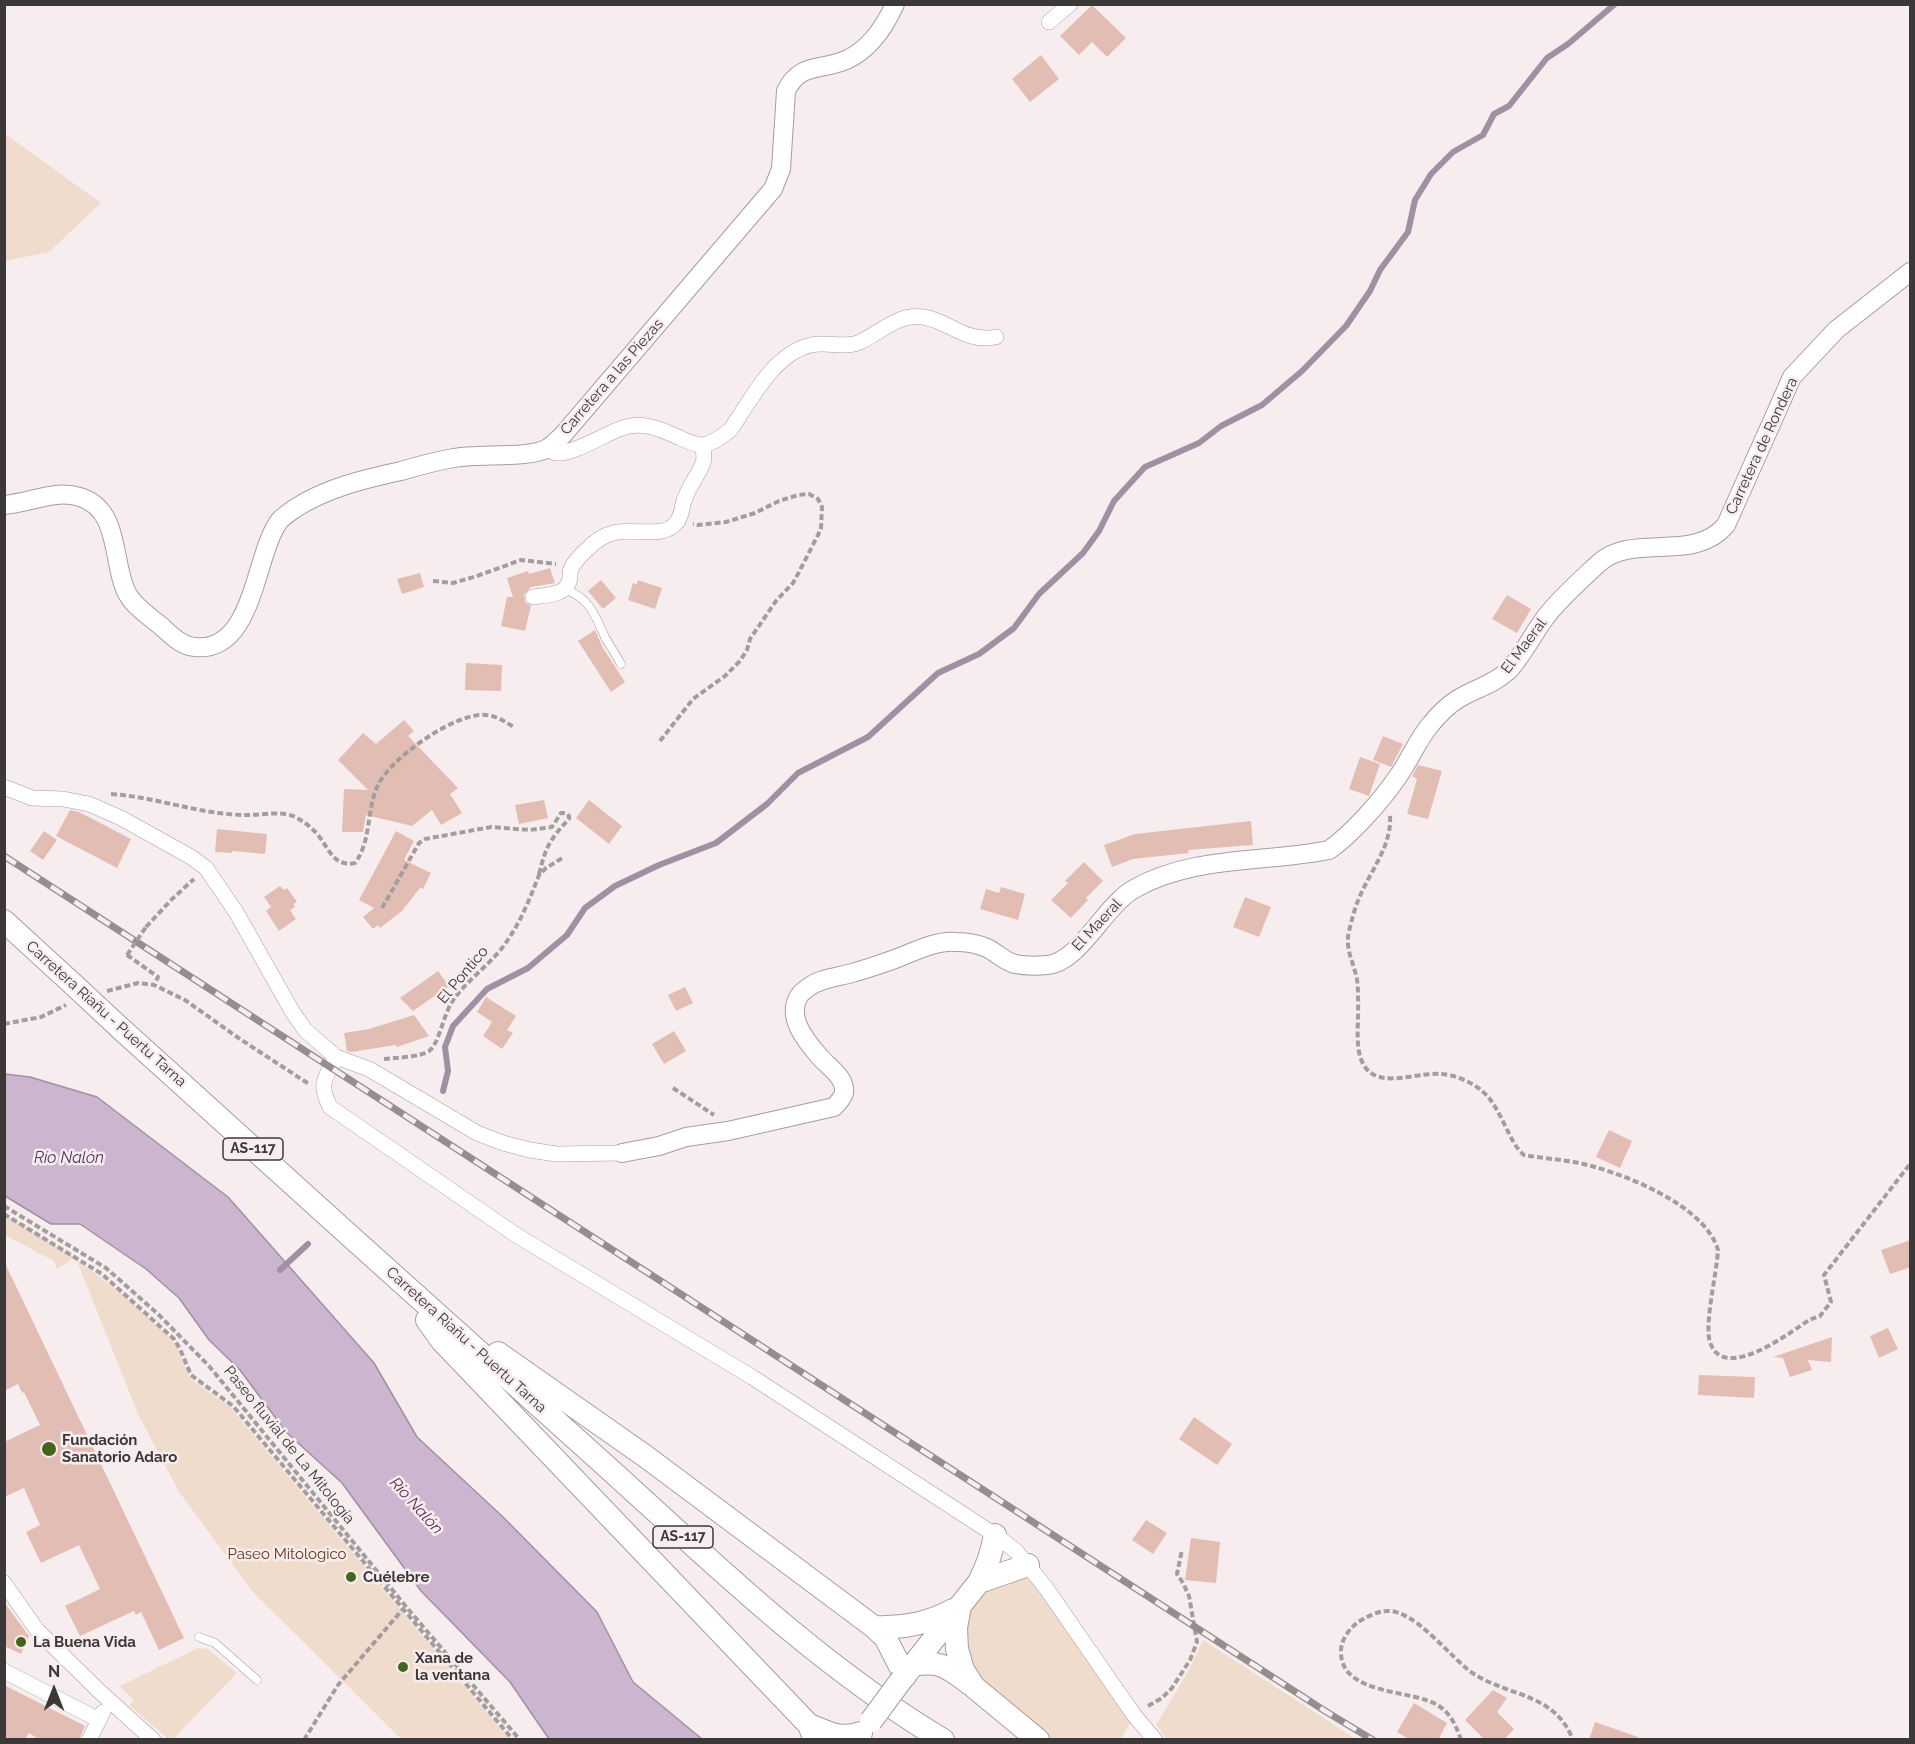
<!DOCTYPE html>
<meta charset="utf-8">
<style>
body{margin:0}
#map{position:relative;width:1915px;height:1744px;overflow:hidden;background:#f8edee;font-family:Raleway,sans-serif}
canvas{display:block}
.frame{position:absolute;inset:0;border:6px solid #3c3838;pointer-events:none}
.north{position:absolute;left:24px;top:1660px;width:60px;height:60px;-webkit-text-stroke:4px #f8edee;paint-order:stroke;rotate:0deg;font-size:16px;font-weight:700;line-height:24px;text-align:center;color:#3c3838}
.north::after{content:'';display:block;margin:auto;width:21px;height:27px;background:#3c3838;clip-path:polygon(50% 0,100% 100%,50% 72%,0 100%)}
</style>
<div id="map">
<canvas width="1915" height="1744"></canvas>
<div class="frame"></div>
<div class="north">N</div>
</div>
<script>
const context = document.querySelector('canvas').getContext('2d');
context.lineJoin = 'round';
function fillPath(path, color) {
  context.fillStyle = color;
  context.fill(path, 'evenodd');
}
function stroke(path, color, width, dash) {
  context.strokeStyle = color;
  context.lineWidth = width;
  context.lineCap = dash ? 'butt' : 'round';
  context.setLineDash(dash || []);
  context.stroke(path);
}
function drawText(font, color, halo, rows, align = 'center') {
  context.font = font + ' Raleway,sans-serif';
  context.lineWidth = 5;
  context.setLineDash([]);
  context.textBaseline = 'middle';
  context.strokeStyle = halo;
  context.fillStyle = color;
  for (const [text, x, y, turn = 0] of rows) {
    context.save();
    context.translate(x, y);
    context.rotate((+turn || 0) * Math.PI / 180);
    context.textAlign = isNaN(turn) ? turn : align;
    if (halo) context.strokeText(text, 0, 0);
    context.fillText(text, 0, 0);
    context.restore();
  }
}
fillPath(new Path2D(`
 M 4,133 L 101,203 L 49,252 L 5,261 Z
 M 4,1214 L 75,1257 L 57,1269 L 54,1261 L 5,1235 Z
 M 77,1261 C 105,1279 130,1300 154,1323 C 160,1329 168,1335 174,1343 C 182,1354 184,1369 192,1380 L 230,1407 L 509,1739 L 401,1739 L 253,1592 L 179,1492 L 138,1414 Z
 M 1028,1565 L 1134,1715 L 1121,1739 L 1038,1740 L 974,1687 L 957,1649 L 979,1582 Z
 M 1203,1640 L 1356,1739 L 1167,1739 L 1156,1725 L 1189,1670 Z
 M 198,1648 L 208,1649 L 237,1673 L 173,1739 L 168,1739 L 129,1705 L 134,1701 L 120,1686 Z`), '#f0dccd');
const water = new Path2D(`
 M 5,1074 L 30,1077 L 97,1097 L 228,1197 L 374,1363 L 417,1437 L 503,1517 L 597,1612 L 633,1682 L 702,1739 L 549,1739 L 510,1682 L 421,1591 L 342,1483 L 286,1432 L 240,1370 L 209,1340 L 179,1298 L 146,1269 L 80,1224 L 51,1224 L 5,1196 Z`);
fillPath(water, '#ccb5cf');
stroke(water, '#a190a2', 1.5);
stroke(new Path2D(`
 M 443,1091 L 448,1071 L 445,1047 L 453,1026 L 487,989 L 528,968 L 567,935 L 585,908 L 615,886 L 659,865 L 716,843 L 767,804 L 798,773 L 868,737 L 938,673 L 979,654 L 1014,628 L 1039,594 L 1083,553 L 1099,531 L 1114,501 L 1145,467 L 1199,443 L 1221,426 L 1262,405 L 1302,371 L 1346,326 L 1370,291 L 1380,270 L 1408,232 L 1415,200 L 1431,174 L 1453,152 L 1483,135 L 1494,114 L 1509,106 L 1547,58 L 1568,44 L 1615,4
 M 280,1270 L 308,1244`), '#a190a2', 6);
fillPath(new Path2D(`
 M 1092,5 L 1126,38 L 1107,57 L 1092,42 L 1079,55 L 1060,36 Z
 M 1041,55 L 1059,79 L 1030,102 L 1012,79 Z
 M 550,568 L 555,583 L 531,587 L 524,594 L 525,602 L 531,606 L 525,631 L 501,626 L 507,597 L 513,597 L 507,578 L 528,571 L 529,574 Z
 M 420,573 L 424,587 L 402,594 L 397,579 Z
 M 601,580 L 616,598 L 603,609 L 588,591 Z
 M 638,580 L 662,588 L 655,609 L 628,600 L 633,583 L 637,584 Z
 M 1507,595 L 1531,609 L 1517,633 L 1492,619 Z
 M 595,630 L 603,648 L 625,682 L 611,692 L 578,641 Z
 M 466,663 L 502,665 L 501,691 L 465,690 Z
 M 404,720 L 414,731 L 408,736 L 458,788 L 450,794 L 462,813 L 441,825 L 432,810 L 412,826 L 366,815 L 363,832 L 342,832 L 344,789 L 368,790 L 338,760 L 363,733 L 376,744 Z
 M 1383,736 L 1403,744 L 1391,767 L 1373,760 Z
 M 1360,757 L 1380,764 L 1369,796 L 1349,789 Z
 M 1418,765 L 1442,771 L 1428,819 L 1407,814 L 1417,779 L 1412,776 Z
 M 544,800 L 548,818 L 519,824 L 515,805 Z
 M 589,800 L 622,826 L 609,844 L 576,818 Z
 M 70,810 L 79,812 L 131,839 L 117,868 L 56,836 Z
 M 1251,821 L 1253,845 L 1188,850 L 1189,853 L 1133,859 L 1112,867 L 1104,845 L 1135,834 Z
 M 217,829 L 267,834 L 265,854 L 232,851 L 232,853 L 215,852 Z
 M 44,831 L 57,840 L 43,860 L 30,851 Z
 M 396,831 L 414,841 L 404,860 L 431,873 L 423,889 L 420,888 L 402,911 L 380,928 L 378,925 L 373,929 L 363,917 L 374,908 L 359,900 Z
 M 1084,862 L 1103,881 L 1086,898 L 1088,900 L 1071,918 L 1051,900 L 1068,883 L 1065,881 Z
 M 280,886 L 284,890 L 287,888 L 297,902 L 293,904 L 295,907 L 290,910 L 296,919 L 279,931 L 266,911 L 271,907 L 264,897 Z
 M 1001,887 L 1025,894 L 1018,920 L 980,909 L 986,889 L 999,893 Z
 M 1245,897 L 1271,907 L 1259,937 L 1233,927 Z
 M 438,971 L 449,986 L 413,1011 L 400,998 Z
 M 685,987 L 693,1003 L 676,1011 L 668,995 Z
 M 486,997 L 516,1016 L 507,1030 L 513,1033 L 502,1049 L 483,1036 L 492,1022 L 477,1012 Z
 M 414,1015 L 429,1036 L 397,1047 L 396,1045 L 351,1052 L 347,1051 L 344,1033 L 369,1029 Z
 M 674,1031 L 686,1051 L 664,1064 L 652,1044 Z
 M 1609,1130 L 1632,1141 L 1620,1168 L 1596,1157 Z
 M 1911,1240 L 1911,1267 L 1890,1274 L 1881,1250 Z
 M 4,1261 L 184,1638 L 159,1650 L 141,1612 L 136,1615 L 134,1611 L 80,1636 L 65,1606 L 100,1589 L 79,1545 L 41,1563 L 26,1532 L 40,1525 L 24,1488 L 4,1497 L 4,1442 L 40,1425 L 24,1392 L 22,1393 L 18,1384 L 4,1391 Z
 M 1888,1328 L 1898,1349 L 1879,1358 L 1870,1336 Z
 M 1832,1337 L 1831,1362 L 1808,1360 L 1812,1370 L 1790,1377 L 1783,1358 L 1773,1357 Z
 M 1699,1375 L 1755,1377 L 1754,1398 L 1698,1395 Z
 M 1194,1417 L 1232,1444 L 1217,1465 L 1179,1439 Z
 M 1146,1520 L 1167,1533 L 1153,1554 L 1132,1540 Z
 M 1191,1538 L 1220,1542 L 1216,1583 L 1185,1580 Z
 M 4,1602 L 29,1636 L 21,1654 L 4,1646 Z
 M 4,1685 L 85,1726 L 79,1740 L 40,1740 L 29,1733 L 25,1740 L 4,1740 Z
 M 1493,1690 L 1507,1698 L 1497,1712 L 1514,1729 L 1504,1740 L 1485,1740 L 1465,1720 Z
 M 1414,1703 L 1447,1723 L 1438,1740 L 1410,1740 L 1397,1732 Z
 M 1595,1722 L 1638,1737 L 1638,1740 L 1589,1740 Z`), '#e2bdb4');
const service = new Path2D(`
 M 565,589 C 592,600 594,615 606,639 C 611,647 616,655 621,664
 M 199,1637 L 215,1643 L 257,1680`);
const minor = new Path2D(`
 M 1049,22 L 1070,4
 M 547,449 C 550,450 553,452 556,453 C 572,455 605,434 622,428 C 643,421 661,429 680,438 C 687,441 695,445 702,445 C 713,444 723,436 731,429 C 751,400 774,353 811,345 C 827,341 845,349 860,342 C 880,333 898,313 923,317 C 950,321 964,343 996,337
 M 533,597 C 545,595 564,596 569,582 C 571,578 569,573 571,569 C 574,560 595,541 603,537 C 627,523 662,542 677,522 C 681,516 682,511 683,504 C 687,488 697,478 703,463 C 705,457 703,451 703,445
 M 4,787 L 32,798 L 63,799 L 89,804 L 121,818 L 191,857 L 206,868 L 236,912 L 292,1011 L 305,1030 L 336,1057 L 369,1069 L 477,1133 L 503,1143 L 530,1150 L 556,1154 L 622,1153
 M 336,1057 C 325,1080 318,1082 330,1107 L 516,1235 L 752,1377 L 995,1535 L 1016,1551 L 1046,1588 L 1134,1715 L 1155,1740
 M 4,1583 L 37,1630 L 98,1690 L 153,1740
 M 4,1671 L 99,1720
 M 89,1740 L 103,1712`);
const tertiary = new Path2D(`
 M 4,505 C 30,503 55,489 80,497 C 122,510 111,565 128,595 C 135,607 150,617 161,626 C 171,635 181,646 195,647 C 255,653 254,553 280,520 C 284,516 290,512 294,509 C 326,488 364,479 401,471 C 418,466 436,461 454,458 C 478,453 530,459 548,448 C 553,445 557,440 562,436 L 773,189 L 781,169 L 786,91 C 800,62 821,71 846,60 C 869,50 885,26 895,4
 M 622,1153 L 659,1146 L 686,1137 L 728,1131 L 834,1107 C 838,1103 842,1099 844,1093 C 846,1077 828,1067 819,1056 C 806,1041 786,1017 799,996 C 801,993 806,989 809,987 C 821,978 838,977 852,973 C 867,969 881,964 895,959 C 914,952 936,940 956,942 C 966,942 978,944 987,948 C 997,953 1004,961 1015,964 C 1025,966 1036,966 1047,965 C 1079,963 1105,905 1134,889 C 1193,855 1265,863 1329,850 C 1352,834 1381,801 1397,778 C 1410,760 1417,740 1431,724 C 1439,714 1447,706 1458,699 C 1476,688 1493,685 1509,670 C 1523,655 1533,634 1545,618 C 1559,599 1582,579 1599,563 C 1633,532 1693,564 1726,525 L 1792,377 L 1836,330 L 1910,272`);
const primary = new Path2D(`
 M 4,921 L 75,986
 M 120,1028 C 278,1172 437,1314 596,1457 C 706,1556 814,1663 943,1740
 M 427,1320 L 442,1341 L 809,1725 L 815,1740
 M 498,1353 L 645,1456 L 874,1627 L 885,1637 L 905,1676
 M 979,1582 L 1028,1565
 M 960,1606 L 956,1628 L 957,1649 L 963,1670 L 974,1687 L 1038,1740
 M 874,1627 C 903,1628 927,1624 953,1610
 M 913,1665 C 942,1660 948,1668 970,1684
 M 902,1679 L 979,1582 C 987,1567 992,1552 995,1535
 M 809,1725 C 830,1733 839,1740 861,1733`);
stroke(service, '#a79d9e', 9);
stroke(minor, '#a79d9e', 16);
stroke(tertiary, '#a79d9e', 20);
stroke(primary, '#a79d9e', 24);
stroke(new Path2D(`
 M 433,581 L 453,583 L 477,576 L 521,560 L 556,564
 M 660,741 L 693,699 L 725,676 L 740,661 L 747,650 L 750,639 L 776,601 L 793,583 L 799,572 L 821,529 L 822,507 L 818,499 L 809,494 L 798,495 L 779,501 L 755,513 L 726,522 L 698,525 L 693,524
 M 111,794 C 157,797 201,815 247,815 C 262,815 279,811 293,816 C 304,821 314,829 321,839 C 330,852 336,867 355,863 C 372,840 366,810 378,785 C 391,758 455,712 486,715 C 497,716 506,722 515,728
 M 1390,816 C 1392,845 1371,870 1360,896 C 1355,907 1352,919 1349,931 C 1345,947 1352,959 1356,975 C 1358,982 1358,990 1358,997 C 1359,1015 1356,1035 1359,1052 C 1368,1095 1411,1072 1440,1074 C 1453,1074 1472,1082 1482,1091 C 1501,1106 1509,1144 1524,1155 C 1540,1158 1557,1159 1574,1162 C 1617,1170 1705,1204 1718,1250 C 1717,1272 1704,1325 1710,1342 C 1723,1384 1791,1332 1809,1320 L 1820,1316 L 1831,1302 L 1824,1275 L 1910,1164
 M 382,908 L 419,843 L 425,839 L 491,827 L 530,830 L 552,827 L 561,813 L 566,813 L 569,816 L 569,819 C 549,840 546,847 539,874
 M 146,927 L 172,899 L 194,879
 M 127,955 L 158,977 L 154,985
 M 107,991 L 138,983 L 154,985 L 185,1000 L 240,1039 L 309,1084
 M 4,1024 L 41,1017 L 66,1005
 M 384,1059 C 395,1058 421,1057 429,1051 C 439,1044 443,1016 452,1002 C 465,982 487,967 502,948 C 519,926 529,901 539,875 L 546,868 L 564,857
 M 673,1088 L 714,1115
 M 4,1206 L 106,1268 L 158,1314 L 209,1366 L 408,1609 L 520,1740
 M 4,1214 L 102,1274 L 174,1339 L 180,1349 L 191,1375 L 233,1406 L 513,1740
 M 1148,1706 L 1162,1698 L 1172,1688 L 1190,1660 L 1197,1642 L 1189,1596 L 1183,1583 L 1177,1574 L 1182,1550
 M 304,1740 L 338,1685 L 403,1609
 M 1461,1740 C 1457,1727 1450,1713 1439,1706 C 1414,1689 1342,1696 1341,1653 C 1340,1641 1349,1629 1358,1622 C 1367,1617 1377,1611 1387,1611 C 1415,1609 1452,1660 1474,1674 C 1510,1697 1555,1693 1573,1740`), '#a49d9d', 4, [6, 3]);
stroke(service, '#fff', 8);
stroke(minor, '#fff', 15);
stroke(tertiary, '#fff', 18);
stroke(primary, '#fff', 22);
const rail = new Path2D(`
 M 4,856 L 1325,1711 L 1373,1740`);
stroke(rail, '#958e8e', 7);
stroke(rail, '#f8edee', 4.5, [14]);
const primaryBridge = new Path2D(`
 M 75,986 L 120,1028
 M 871,1721 L 902,1679`);
stroke(primaryBridge, '#a79d9e', 24, []);
stroke(new Path2D(`
 M 127,955 L 146,927`), '#a49d9d', 4, [6, 3]);
stroke(primaryBridge, '#fff', 22);
for (const [x, y, r, color] of [
 [49,1449,8,"#45651b"],
 [351,1577,6,"#45651b"],
 [21,1642,6,"#45651b"],
 [403,1667,6,"#45651b"]
]) {
  const dot = new Path2D();
  dot.arc(x, y, r, 0, 2 * Math.PI);
  context.fillStyle = color;
  context.fill(dot);
  stroke(dot, '#f8edee', 2);
}
for (const [x, y, w] of [
 [253,1149,60],
 [683,1537,60]
]) {
  const box = new Path2D();
  box.roundRect(x - w / 2, y - 11, w, 22, 4.5);
  context.fillStyle = '#f8edee';
  context.fill(box);
  stroke(box, '#3c3838', 1.5);
}
drawText('bold 14px', '#3c3838', null, [
 ["AS-117",253,1149],
 ["AS-117",683,1537]
]);
drawText('15px', '#3c3838', '#f8edee', [
 ["Carretera a las Piezas",612,377,-49],
 ["Carretera de Rondera",1762,446,-65],
 ["El Maeral",1524,646,-53],
 ["El Maeral",1097,925,-47],
 ["El Pontico",463,975,-50],
 ["Carretera Riañu - Puertu Tarna",106,1014,42],
 ["Carretera Riañu - Puertu Tarna",466,1340,42],
 ["Paseo fluvial de La Mitología",289,1445,51]
]);
drawText('bold 15px', '#3c3838', '#f8edee', [
 ["Fundación",62,1440],
 ["Sanatorio Adaro",62,1457],
 ["Cuélebre",363,1577],
 ["La Buena Vida",33,1642],
 ["Xana de",415,1658],
 ["la ventana",415,1675]
], 'left');
drawText('15px', '#623a17', '#f8edee', [
 ["Paseo Mitologico",287,1554]
]);
drawText('italic 16px', '#56365b', '#f8edee', [
 ["Río Nalón",69,1158],
 ["Río Nalón",416,1506,48]
]);
</script>
